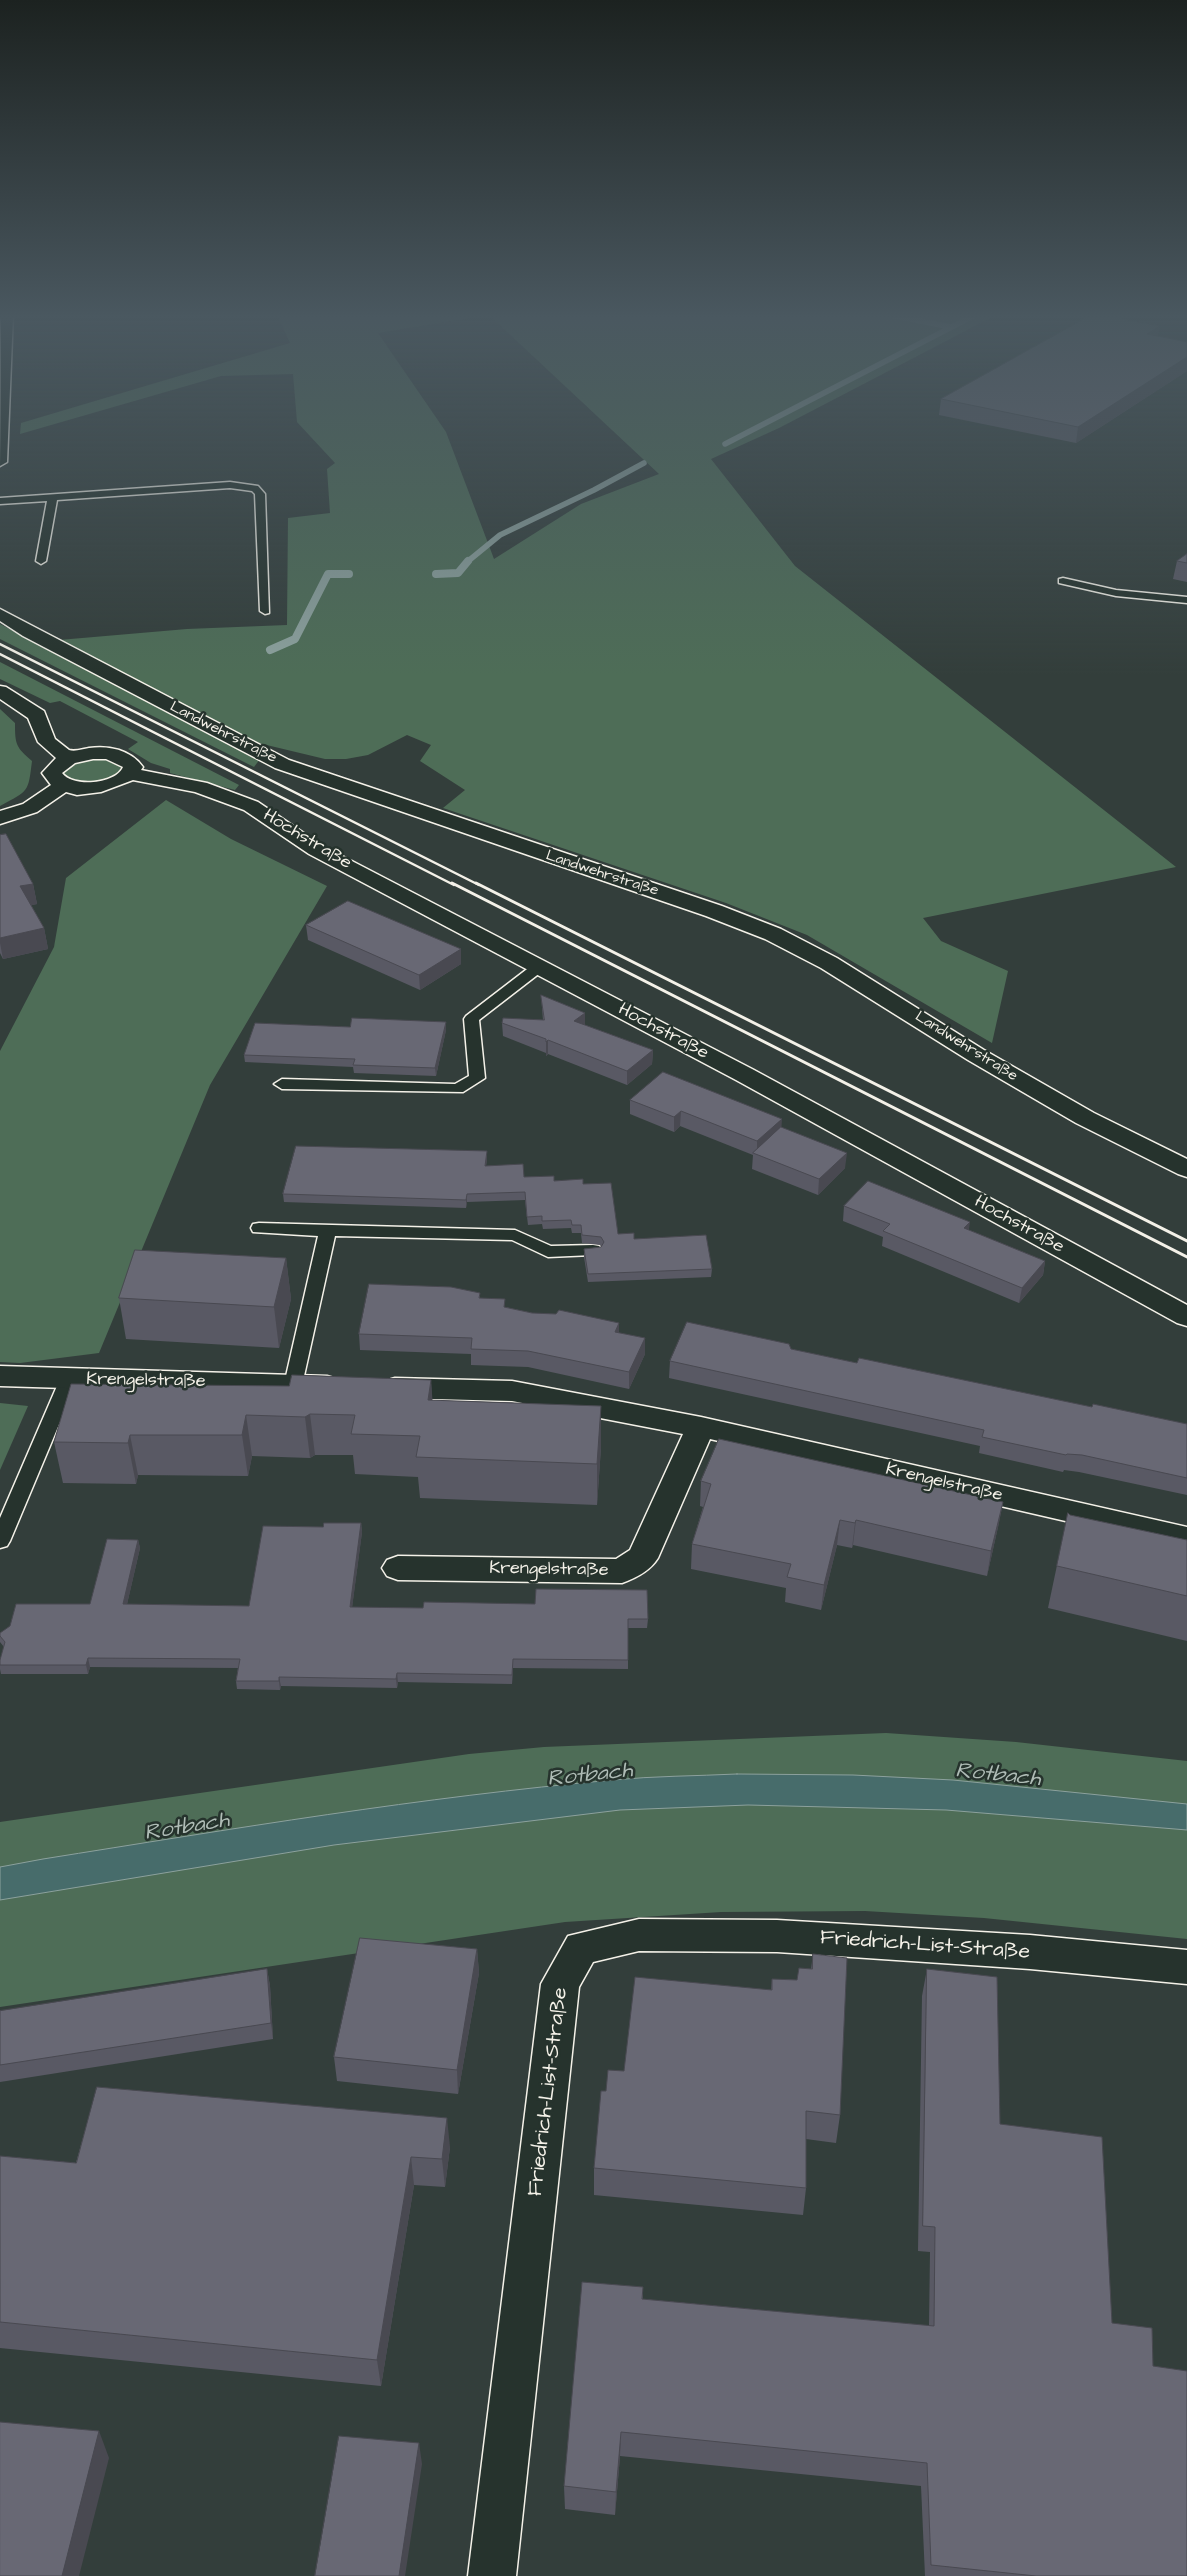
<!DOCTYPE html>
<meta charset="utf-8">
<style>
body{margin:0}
canvas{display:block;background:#333e3b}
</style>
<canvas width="1187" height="2576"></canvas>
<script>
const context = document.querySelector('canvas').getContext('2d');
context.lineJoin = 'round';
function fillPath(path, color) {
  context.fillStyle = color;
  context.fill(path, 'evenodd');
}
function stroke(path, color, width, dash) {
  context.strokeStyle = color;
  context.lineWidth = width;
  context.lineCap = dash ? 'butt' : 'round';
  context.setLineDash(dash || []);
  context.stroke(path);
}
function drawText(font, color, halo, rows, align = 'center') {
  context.font = font + ' "Architects Daughter",sans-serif';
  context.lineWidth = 5;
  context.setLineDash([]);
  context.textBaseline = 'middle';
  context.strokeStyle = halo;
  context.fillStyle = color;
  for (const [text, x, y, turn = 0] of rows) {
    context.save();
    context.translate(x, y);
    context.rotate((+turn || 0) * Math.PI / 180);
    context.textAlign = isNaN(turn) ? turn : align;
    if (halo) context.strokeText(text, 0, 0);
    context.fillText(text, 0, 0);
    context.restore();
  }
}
fillPath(new Path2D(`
 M 277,314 L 998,314 L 779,428 L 711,459 L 795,566 L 1176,867 L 923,918 L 941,941 L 1008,971 L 992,1043 L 807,935 L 726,903 L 443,808 L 465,790 L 420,761 L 431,745 L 407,735 L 368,755 L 346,759 L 325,759 L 250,741 L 104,667 L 59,640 L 187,629 L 287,625 L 288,518 L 330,513 L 327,469 L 335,463 L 297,422 L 293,374 L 221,376 L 20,434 L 21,423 L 290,343 ZM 489,315 L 659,474 L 581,504 L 494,559 L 446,432 L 378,333 Z
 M 0,624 L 260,759 L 254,767 L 0,639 Z
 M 0,662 L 239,785 L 235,790 L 170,773 L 170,769 L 151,763 L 128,749 L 138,742 L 60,701 L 50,703 L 0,679 Z
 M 0,709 L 15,723 C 15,745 16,747 32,761 C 28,793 29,790 0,806 Z
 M 103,758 L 119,764 L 121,767 C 117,783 91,785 77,783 C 72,782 67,778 63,776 L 64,769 L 80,760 Z
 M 166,800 L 231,839 L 327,886 L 210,1085 L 99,1353 L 20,1363 L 0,1362 L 0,1051 L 54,947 L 66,878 Z
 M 0,1403 L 28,1406 L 0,1470 Z
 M 886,1733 L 1016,1742 L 1187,1761 L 1187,1939 L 984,1918 L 865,1911 L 721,1912 L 565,1922 L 0,2007 L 0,1822 L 469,1754 L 544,1747 Z`), '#4e6d57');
const water = new Path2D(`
 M 737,1774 L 853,1775 L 953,1780 L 1187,1804 L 1187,1830 L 946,1810 L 748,1805 L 620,1810 L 334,1845 L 0,1900 L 0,1867 L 43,1859 C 232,1829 422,1797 613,1780 C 654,1776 696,1776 737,1774 Z`);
fillPath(water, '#476c6b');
stroke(water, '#8ca19d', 1);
stroke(new Path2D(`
 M 885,314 L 951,327
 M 725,444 L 977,314
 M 467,562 L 500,535 L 594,490 L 644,463`), '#8ca19d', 5.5);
stroke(new Path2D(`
 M 436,574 L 458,573 L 468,561
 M 270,650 L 295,639 L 328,574 L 349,574`), '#8ca19d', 8);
const lane = new Path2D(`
 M 230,482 L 258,486 L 265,494 L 269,613 L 265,614 L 260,611 L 255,494 L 252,491 L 230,488 L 57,500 L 46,561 L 41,564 L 36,561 L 47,501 L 0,504 L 0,498 Z
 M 1063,578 L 1116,590 L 1187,597 L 1187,603 L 1116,596 L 1059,583 L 1059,579 Z
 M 540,962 L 545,963 L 547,966 L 545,969 L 479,1020 L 485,1078 L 463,1092 L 282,1089 L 274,1084 L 282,1079 L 455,1084 L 469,1076 L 464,1019 L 466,1016 L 535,963 Z
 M 259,1223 L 515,1230 L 551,1246 L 593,1245 L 599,1246 L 602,1250 L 599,1254 L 593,1255 L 548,1257 L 512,1240 L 335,1236 L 302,1385 L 300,1389 L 293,1391 L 286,1389 L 284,1385 L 318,1236 L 253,1232 L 251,1228 L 253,1224 Z
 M 69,1373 L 76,1375 L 78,1379 L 10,1541 L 7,1546 L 0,1548 L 0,1518 L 60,1379 L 62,1375 Z`);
const street = new Path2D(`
 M 1,314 L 13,314 L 7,462 L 0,466 Z
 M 0,609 L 289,760 L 722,906 L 781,929 L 837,958 L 984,1050 L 1094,1113 L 1187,1159 L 1187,1177 L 1178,1174 L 1076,1123 L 968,1060 L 821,968 L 765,939 L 706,916 L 275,768 L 23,636 L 0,621 Z
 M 0,686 L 6,687 L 44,711 L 55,739 L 69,750 C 75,752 83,749 89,748 C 109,745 131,750 143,767 L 141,770 L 207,783 L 258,802 L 323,846 L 754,1070 L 1187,1305 L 1187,1326 L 1177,1323 L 736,1080 L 309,854 L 244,810 L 195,792 L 133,780 L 101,792 L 77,795 L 66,792 L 37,812 L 0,824 L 0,811 L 23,804 L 51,785 L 42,773 L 56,758 L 38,742 L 28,718 L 0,699 ZM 93,759 L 106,759 L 123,767 C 116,784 73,788 62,773 L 75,763 Z
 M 0,1366 L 327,1376 L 337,1379 L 342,1386 L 337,1393 L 327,1396 L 0,1386 Z
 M 395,1378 L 512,1381 L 701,1417 L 1187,1527 L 1187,1549 L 710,1439 L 658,1558 C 650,1571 636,1578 622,1583 L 398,1580 L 387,1576 L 382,1568 L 387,1560 L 398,1556 L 616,1559 L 630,1550 L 683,1434 L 512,1401 L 395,1398 L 385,1395 L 380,1388 L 385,1381 Z
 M 639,1919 L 777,1920 L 1030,1935 L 1187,1950 L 1187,1984 L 1030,1969 L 777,1952 L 639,1951 L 593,1962 L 579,1987 L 516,2576 L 468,2576 L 541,1984 L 568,1936 Z`);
stroke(lane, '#f4f1e8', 3);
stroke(street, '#f4f1e8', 3);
fillPath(lane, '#26332d');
fillPath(street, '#26332d');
stroke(new Path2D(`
 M 0,644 L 479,885
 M 0,654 L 454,885`), '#f4f1e8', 2.5);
stroke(new Path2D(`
 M 452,883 L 1187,1257
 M 476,883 L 1187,1241`), '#f4f1e8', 3);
fillPath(new Path2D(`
 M 1158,336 L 1187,342 L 1187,371 L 1076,443 L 939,415 L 941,399 Z
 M 1187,554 L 1187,582 L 1173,579 L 1177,561 Z
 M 0,835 L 33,884 L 37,904 L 31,905 L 44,928 L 48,949 L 3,959 L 0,953 Z
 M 306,925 L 461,964 L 420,990 L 308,940 Z
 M 541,995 L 585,1013 L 585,1025 L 653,1050 L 652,1064 L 627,1085 L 548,1054 L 546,1056 L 546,1053 L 503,1036 L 502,1023 L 543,1020 Z
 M 446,1022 L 446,1030 L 436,1076 L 354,1073 L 353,1067 L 245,1062 L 244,1055 L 350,1027 Z
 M 630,1100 L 782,1128 L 845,1168 L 818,1195 L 752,1169 L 753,1155 L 680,1126 L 674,1132 L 630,1114 Z
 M 487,1151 L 487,1159 L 486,1166 L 524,1177 L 583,1184 L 618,1234 L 634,1239 L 712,1269 L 711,1277 L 588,1282 L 584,1257 L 584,1249 L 601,1247 L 601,1246 L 600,1245 L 582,1243 L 581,1233 L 572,1233 L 571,1228 L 543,1229 L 542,1224 L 528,1225 L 525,1200 L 467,1202 L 466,1208 L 284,1202 L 283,1194 Z
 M 844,1206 L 969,1230 L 1045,1261 L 1043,1275 L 1019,1303 L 882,1246 L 883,1237 L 843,1221 Z
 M 286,1258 L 291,1299 L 279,1348 L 126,1339 L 119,1298 Z
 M 480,1293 L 480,1298 L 505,1307 L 532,1313 L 619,1323 L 619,1333 L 645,1338 L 645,1354 L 629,1389 L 528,1367 L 471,1365 L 471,1354 L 360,1350 L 359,1334 Z
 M 791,1349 L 857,1363 L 1092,1407 L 1187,1424 L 1187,1495 L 1079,1472 L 1064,1470 L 1063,1472 L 979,1453 L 980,1446 L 669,1378 L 670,1361 Z
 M 431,1380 L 432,1401 L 601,1447 L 597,1505 L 420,1498 L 418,1477 L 355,1474 L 353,1455 L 315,1455 L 310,1458 L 252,1456 L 248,1476 L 138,1475 L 136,1484 L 63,1483 L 54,1442 L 289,1386 Z
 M 701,1481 L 1003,1502 L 998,1527 L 987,1576 L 853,1545 L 852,1548 L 837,1545 L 821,1610 L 785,1602 L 786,1588 L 691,1569 L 692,1544 L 703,1507 L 700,1506 Z
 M 1068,1513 L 1070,1515 L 1187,1540 L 1187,1641 L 1048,1608 Z
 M 361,1523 L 362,1532 L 352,1607 L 648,1619 L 647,1628 L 628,1628 L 628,1669 L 513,1668 L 512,1684 L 398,1682 L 397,1688 L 281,1686 L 280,1690 L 237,1689 L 236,1681 L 238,1668 L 90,1667 L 88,1674 L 1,1674 L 0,1669 L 0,1660 L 4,1647 L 0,1642 L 0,1633 L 90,1604 L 138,1540 L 140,1548 L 127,1604 L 249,1606 L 323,1527 Z
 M 477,1949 L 479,1973 L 458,2094 L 337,2081 L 334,2057 Z
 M 813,1954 L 840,2115 L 836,2143 L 806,2139 L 806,2188 L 803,2215 L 594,2195 L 594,2168 L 606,2091 L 624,2071 L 771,1990 L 772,1979 L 797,1980 L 811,1969 Z
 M 267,1969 L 270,1986 L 273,2039 L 0,2082 L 0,2011 Z
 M 927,1969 L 1000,2124 L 1112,2323 L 1153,2366 L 1187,2576 L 925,2576 L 921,2486 L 620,2456 L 615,2515 L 565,2509 L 564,2486 L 643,2287 L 643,2299 L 929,2326 L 930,2252 L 918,2251 L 922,1996 Z
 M 450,2147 L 445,2187 L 414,2185 L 381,2386 L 0,2348 L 0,2156 L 76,2163 Z`), '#595964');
fillPath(new Path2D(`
 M 1160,326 L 1157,341 L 1147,334 Z
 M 1187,357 L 1187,371 L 1076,443 L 1078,427 Z
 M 33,884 L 37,904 L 24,907 L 20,886 Z
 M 44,928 L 48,949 L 3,959 L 0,943 L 0,938 Z
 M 461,949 L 461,964 L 420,990 L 419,975 Z
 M 585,1013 L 585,1026 L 574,1021 Z
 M 446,1022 L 446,1030 L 436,1076 L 435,1068 Z
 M 548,1040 L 548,1054 L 546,1056 L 546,1042 Z
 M 653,1050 L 652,1064 L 627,1085 L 627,1071 Z
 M 681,1111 L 680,1126 L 674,1132 L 674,1117 Z
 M 782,1119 L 781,1134 L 757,1154 L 757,1141 Z
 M 487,1151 L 487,1159 L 485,1174 L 485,1166 Z
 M 847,1153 L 845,1168 L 818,1195 L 819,1179 Z
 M 467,1194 L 467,1202 L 466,1208 L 466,1200 Z
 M 970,1222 L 968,1236 L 964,1228 Z
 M 286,1258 L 291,1299 L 279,1348 L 274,1307 Z
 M 1045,1261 L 1043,1275 L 1019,1303 L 1022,1288 Z
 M 619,1323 L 619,1339 L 615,1332 Z
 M 645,1338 L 645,1354 L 629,1389 L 629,1372 Z
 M 431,1380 L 434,1421 L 428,1400 Z
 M 601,1406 L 601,1447 L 597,1505 L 597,1464 Z
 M 310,1414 L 315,1455 L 310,1458 L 305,1417 Z
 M 246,1415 L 252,1456 L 248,1476 L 242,1435 Z
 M 130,1435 L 138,1475 L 136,1484 L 128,1443 Z
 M 1003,1502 L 998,1527 L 987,1576 L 991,1551 Z
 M 840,1520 L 837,1545 L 821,1610 L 824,1585 Z
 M 856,1520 L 853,1545 L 852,1548 L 855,1523 Z
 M 361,1523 L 362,1532 L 351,1616 L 350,1607 Z
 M 138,1540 L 140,1548 L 125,1613 L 123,1604 Z
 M 88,1658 L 90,1667 L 88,1674 L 86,1665 Z
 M 513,1659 L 513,1668 L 512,1684 L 512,1675 Z
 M 397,1673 L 398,1682 L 397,1688 L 396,1679 Z
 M 279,1677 L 281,1686 L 280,1690 L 279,1681 Z
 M 477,1949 L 479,1973 L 458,2094 L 457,2070 Z
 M 267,1969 L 270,1986 L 273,2039 L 271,2023 Z
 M 447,2118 L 450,2147 L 445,2187 L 442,2159 Z
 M 411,2157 L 414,2185 L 381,2386 L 377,2360 Z
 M 99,2431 L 109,2458 L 79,2576 L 62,2576 Z
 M 621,2432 L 620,2456 L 615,2515 L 616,2492 Z
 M 419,2443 L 422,2464 L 405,2576 L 399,2576 Z`), '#494951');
const building = new Path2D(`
 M 1093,314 L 1160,326 L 1147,334 L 1187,342 L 1187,357 L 1078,427 L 941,399 Z
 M 1187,554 L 1187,563 L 1177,561 Z
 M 6,834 L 33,884 L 20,886 L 44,928 L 0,938 L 0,835 Z
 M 348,901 L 461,949 L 419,975 L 306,925 Z
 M 541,995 L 585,1013 L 574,1021 L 653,1050 L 627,1071 L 548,1040 L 546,1042 L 546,1039 L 502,1023 L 503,1018 L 544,1020 Z
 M 352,1018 L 446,1022 L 435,1068 L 353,1065 L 355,1059 L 244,1055 L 255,1023 L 350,1027 Z
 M 663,1072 L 782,1119 L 757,1141 L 681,1111 L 674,1117 L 630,1100 Z
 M 781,1127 L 847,1153 L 819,1179 L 753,1153 Z
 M 296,1146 L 487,1151 L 485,1166 L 523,1164 L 524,1177 L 554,1176 L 554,1181 L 583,1179 L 583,1184 L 611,1183 L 618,1234 L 634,1233 L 634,1239 L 706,1235 L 712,1269 L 588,1274 L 584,1249 L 601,1247 L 604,1242 L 601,1237 L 582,1235 L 581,1225 L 572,1225 L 571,1220 L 542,1221 L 542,1216 L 527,1217 L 525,1192 L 467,1194 L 466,1200 L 283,1194 Z
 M 868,1181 L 970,1222 L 964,1228 L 1045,1261 L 1022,1288 L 883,1231 L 890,1224 L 844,1206 Z
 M 135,1250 L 286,1258 L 274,1307 L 119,1298 Z
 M 369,1284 L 451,1287 L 480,1293 L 479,1298 L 505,1299 L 504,1307 L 532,1313 L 556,1314 L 559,1310 L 619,1323 L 615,1332 L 645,1338 L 629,1372 L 528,1351 L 471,1349 L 472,1338 L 359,1334 Z
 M 687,1322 L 789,1344 L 791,1349 L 857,1363 L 859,1358 L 1092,1407 L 1093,1404 L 1187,1424 L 1187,1478 L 1082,1455 L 1067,1454 L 1066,1455 L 982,1437 L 984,1430 L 670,1361 Z
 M 292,1375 L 431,1380 L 428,1400 L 601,1406 L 597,1464 L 416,1457 L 420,1436 L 351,1434 L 355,1415 L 310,1414 L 305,1417 L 246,1415 L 242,1435 L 130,1435 L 128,1443 L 54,1442 L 71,1384 L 289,1386 Z
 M 719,1439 L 1003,1502 L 991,1551 L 856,1520 L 855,1523 L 840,1520 L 824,1585 L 787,1577 L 791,1564 L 692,1544 L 711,1484 L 701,1481 Z
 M 1068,1513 L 1070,1515 L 1187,1540 L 1187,1596 L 1057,1566 Z
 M 324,1523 L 361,1523 L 350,1607 L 423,1608 L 424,1602 L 535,1604 L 536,1589 L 647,1590 L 648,1619 L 628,1619 L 628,1660 L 513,1659 L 512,1675 L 397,1673 L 396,1679 L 279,1677 L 279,1681 L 236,1681 L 240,1659 L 88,1658 L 86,1665 L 0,1665 L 0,1660 L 5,1642 L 0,1636 L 0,1633 L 10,1626 L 16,1604 L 90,1604 L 107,1539 L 138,1540 L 123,1604 L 249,1606 L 263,1526 L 323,1527 Z
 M 360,1938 L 477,1949 L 457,2070 L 334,2057 Z
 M 813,1954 L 847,1958 L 840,2115 L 806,2111 L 806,2188 L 594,2168 L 601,2091 L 606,2091 L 608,2070 L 624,2071 L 635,1977 L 772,1990 L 772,1979 L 797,1980 L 799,1968 L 812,1969 Z
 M 267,1969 L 271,2023 L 0,2065 L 0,2011 Z
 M 927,1969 L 997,1977 L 1000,2124 L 1102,2137 L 1112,2323 L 1152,2328 L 1153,2366 L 1187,2371 L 1187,2576 L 1036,2576 L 931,2565 L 927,2463 L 621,2432 L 616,2492 L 564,2486 L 582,2282 L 643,2287 L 642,2299 L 934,2326 L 935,2227 L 923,2226 Z
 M 97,2087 L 447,2118 L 442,2159 L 411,2157 L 377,2360 L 0,2322 L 0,2156 L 76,2163 Z
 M 0,2422 L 99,2431 L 62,2576 L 0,2576 Z
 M 339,2436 L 419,2443 L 399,2576 L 315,2576 Z`);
fillPath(building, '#686874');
stroke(building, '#494951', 1);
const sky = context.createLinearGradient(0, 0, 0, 675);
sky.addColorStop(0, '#1c2220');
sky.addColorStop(0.47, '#4a5860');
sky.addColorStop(1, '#4a586000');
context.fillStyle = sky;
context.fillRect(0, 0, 1187, 675);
drawText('15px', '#f4f1e8', '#26332d', [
 ["Landwehrstraße",223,733,27],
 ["Landwehrstraße",602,874,18],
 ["Landwehrstraße",966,1047,32]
]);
drawText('18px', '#f4f1e8', '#26332d', [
 ["Hochstraße",307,840,31],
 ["Hochstraße",663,1032,28],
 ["Hochstraße",1019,1225,29],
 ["Krengelstraße",146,1381,1],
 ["Krengelstraße",944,1483,13],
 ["Krengelstraße",549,1570,1]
]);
drawText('21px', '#f4f1e8', '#26332d', [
 ["Friedrich-List-Straße",925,1946,4],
 ["Friedrich-List-Straße",549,2092,-83]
]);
drawText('italic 22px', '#afbcb6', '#26332d', [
 ["Rotbach",590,1776,-6],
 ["Rotbach",998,1776,6],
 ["Rotbach",187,1828,-9]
]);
</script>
